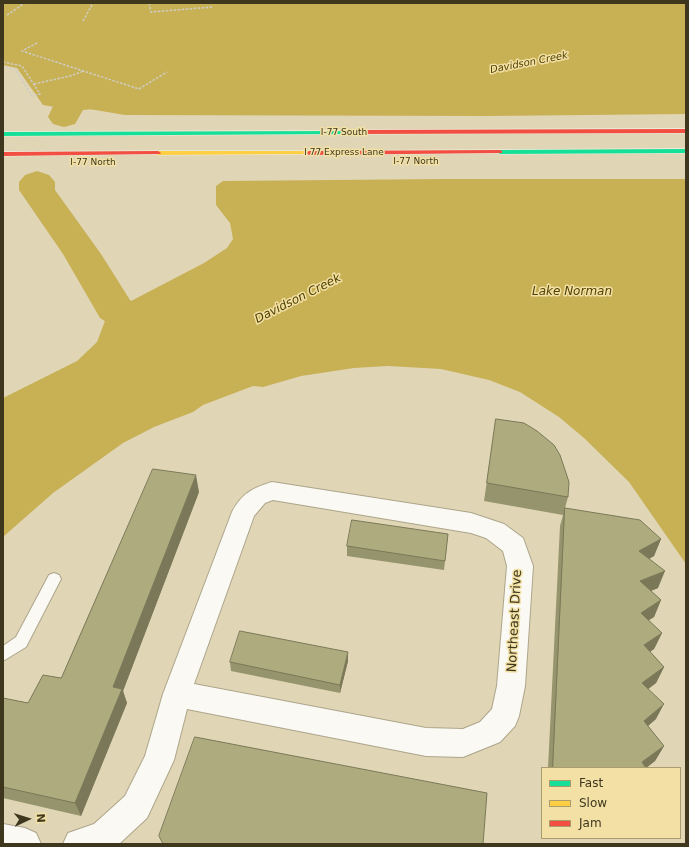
<!DOCTYPE html>
<style>
body{margin:0}
#map{position:relative;width:689px;height:847px;overflow:hidden;background:#e0d6b6;font-family:"DejaVu Sans",sans-serif}
canvas{display:block}
.frame{position:absolute;inset:0;border:4px solid #3e371e;pointer-events:none}
.legend{position:absolute;left:541px;top:767px;width:140px;height:72px;box-sizing:border-box;background:#f2e0a4;border:1px solid #aa9c6e;margin:0;padding:5px 7px;list-style:none;font-size:12px;color:#3e371e}
.legend li{display:flex;align-items:center;gap:8px;height:20px}
.legend b{width:20px;border:1px solid #aa9c6e}
.north{position:absolute;left:8px;top:799px;width:40px;height:40px;-webkit-text-stroke:3px #f2e0a4;paint-order:stroke;rotate:86deg;font-size:11px;font-weight:700;line-height:16px;text-align:center;color:#3e371e}
.north::after{content:'';display:block;margin:auto;width:14px;height:18px;background:#3e371e;clip-path:polygon(50% 0,100% 100%,50% 72%,0 100%)}
</style>
<div id="map">
<canvas width="689" height="847"></canvas>
<div class="frame"></div>
<ul class="legend">
<li><b style="height:5px;background:#16e098"></b>Fast</li>
<li><b style="height:5px;background:#ffcf43"></b>Slow</li>
<li><b style="height:5px;background:#f24e42"></b>Jam</li>
</ul>
<div class="north">N</div>
</div>
<script>
const context = document.querySelector('canvas').getContext('2d');
context.lineJoin = 'round';
function fillPath(path, color) {
  context.fillStyle = color;
  context.fill(path, 'evenodd');
}
function stroke(path, color, width, dash) {
  context.strokeStyle = color;
  context.lineWidth = width;
  context.lineCap = dash ? 'butt' : 'round';
  context.setLineDash(dash || []);
  context.stroke(path);
}
function drawText(font, color, halo, rows, align = 'center') {
  context.font = font + ' "DejaVu Sans",sans-serif';
  context.lineWidth = 3;
  context.setLineDash([]);
  context.textBaseline = 'middle';
  context.strokeStyle = halo;
  context.fillStyle = color;
  for (const [text, x, y, turn = 0] of rows) {
    context.save();
    context.translate(x, y);
    context.rotate((+turn || 0) * Math.PI / 180);
    context.textAlign = isNaN(turn) ? turn : align;
    if (halo) context.strokeText(text, 0, 0);
    context.fillText(text, 0, 0);
    context.restore();
  }
}
fillPath(new Path2D(`
 M 3,3 L 686,3 L 686,114 L 487,116 L 125,115 L 83,108 L 67,109 L 43,105 L 17,68 L 3,65 Z
 M 445,179 L 686,179 L 686,564 L 629,482 L 584,438 L 559,417 L 520,392 L 489,380 L 441,369 L 388,366 L 354,368 L 301,376 L 263,387 L 253,386 L 203,405 L 193,412 L 154,427 L 123,443 L 53,493 L 3,537 L 3,398 L 77,361 L 97,342 L 108,313 L 204,263 L 227,248 L 233,239 L 230,223 L 216,205 L 216,186 L 223,181 Z`), '#c8b055');
fillPath(new Path2D(`
 M 126,88 L 137,90 L 142,97 L 137,104 L 126,106 L 83,110 L 75,124 L 64,127 L 53,124 L 48,117 C 51,111 55,100 61,96 C 73,89 111,89 126,88 Z
 M 37,171 L 49,175 L 55,182 L 55,190 L 101,254 L 130,300 L 159,317 L 189,324 L 195,334 L 189,344 L 174,348 L 132,339 L 100,318 L 63,254 L 19,190 L 19,182 L 25,175 Z`), '#c8b055');
const lane = new Path2D(`
 M 54,573 L 59,575 L 61,579 L 26,647 L 3,661 L 3,646 L 16,637 L 49,575 Z`);
const street = new Path2D(`
 M 272,482 L 471,513 L 504,524 L 523,538 L 533,566 L 525,686 L 519,716 L 515,726 L 500,742 L 463,757 L 426,756 L 187,709 L 174,760 L 147,818 L 119,844 L 63,844 L 68,833 L 94,824 L 125,796 L 145,756 L 163,694 L 232,512 C 242,493 253,488 272,482 ZM 273,500 L 471,533 L 486,538 L 503,551 L 507,566 L 497,686 L 492,709 L 480,722 L 463,729 L 426,728 L 194,684 L 254,516 L 265,503 Z
 M 3,824 L 25,828 L 36,833 L 41,844 L 3,844 Z`);
const fast = new Path2D(`
 M 348,131 L 348,133 L 346,134 L 3,136 L 3,132 Z
 M 686,149 L 686,153 L 500,154 L 497,152 L 500,150 Z`);
const slow = new Path2D(`
 M 309,151 L 312,153 L 311,154 L 158,155 L 155,153 L 158,151 Z`);
const jam = new Path2D(`
 M 686,129 L 686,133 L 346,134 L 343,132 L 346,130 Z
 M 500,150 L 502,151 L 502,153 L 309,155 L 306,153 L 309,151 Z
 M 158,151 L 161,153 L 160,154 L 3,156 L 3,152 Z`);
stroke(lane, '#ada58b', 2);
stroke(street, '#ada58b', 2);
stroke(fast, '#f1edde', 1);
stroke(slow, '#f1edde', 1);
stroke(jam, '#f1edde', 1);
stroke(new Path2D(`
 M 149,3 L 151,12 L 213,7
 M 7,15 L 25,3
 M 83,21 L 93,3
 M 37,43 L 22,51 L 139,89 L 167,72
 M 3,62 L 22,66 L 40,94 L 32,96 L 15,69 L 3,66
 M 34,84 L 70,76 L 84,71`), '#cfcdc3', 1.5, [2.5, 1.5]);
fillPath(lane, '#faf9f4');
fillPath(street, '#faf9f4');
fillPath(fast, '#16e098');
fillPath(slow, '#ffcf43');
fillPath(jam, '#f24e42');
fillPath(new Path2D(`
 M 496,419 L 568,497 L 565,508 L 661,539 L 654,556 L 649,559 L 658,588 L 651,591 L 661,600 L 654,617 L 648,620 L 662,633 L 654,649 L 650,652 L 664,667 L 656,683 L 648,689 L 656,719 L 648,726 L 664,746 L 655,761 L 646,768 L 548,768 L 560,526 L 563,515 L 484,501 Z
 M 199,492 L 123,691 L 127,703 L 81,816 L 3,798 L 3,698 L 28,703 L 61,678 Z
 M 448,534 L 444,570 L 347,556 L 347,546 Z
 M 348,652 L 348,661 L 340,693 L 231,671 L 230,662 Z`), '#96946c');
fillPath(new Path2D(`
 M 196,475 L 199,492 L 123,691 L 127,703 L 81,816 L 75,803 L 113,687 Z
 M 661,539 L 654,556 L 633,568 L 639,551 Z
 M 665,571 L 658,588 L 633,598 L 640,581 Z
 M 661,600 L 654,617 L 634,630 L 641,613 Z
 M 662,633 L 654,649 L 637,661 L 644,645 Z
 M 348,652 L 348,661 L 340,693 L 340,685 Z
 M 664,667 L 656,683 L 635,699 L 642,683 Z
 M 664,704 L 656,719 L 636,736 L 644,721 Z
 M 664,746 L 655,761 L 646,768 L 642,762 Z`), '#7a7858');
const building = new Path2D(`
 M 496,419 L 524,423 L 537,431 L 554,445 L 560,455 L 569,482 L 568,497 L 487,483 Z
 M 153,469 L 196,475 L 113,687 L 122,689 L 75,803 L 3,787 L 3,698 L 28,703 L 43,675 L 61,678 Z
 M 565,508 L 640,520 L 661,539 L 639,551 L 665,571 L 640,581 L 661,600 L 641,613 L 662,633 L 644,645 L 664,667 L 642,683 L 664,704 L 644,721 L 664,746 L 642,762 L 646,768 L 553,768 Z
 M 352,520 L 448,534 L 445,561 L 347,546 Z
 M 240,631 L 348,652 L 340,685 L 230,662 Z
 M 195,737 L 487,793 L 483,844 L 163,844 L 159,836 Z`);
fillPath(building, '#aeac7e');
stroke(building, '#7a7858', 1);
drawText('9px', '#3e371e', '#f2e0a4', [
 ["I-77 South",344,133],
 ["I 77 Express Lane",344,153],
 ["I-77 North",416,162],
 ["I-77 North",93,163]
]);
drawText('italic 10px', '#514100', '#f2e0a4', [
 ["Davidson Creek",529,63,-11]
]);
drawText('italic 12px', '#514100', '#f2e0a4', [
 ["Lake Norman",572,292],
 ["Davidson Creek",298,299,-27]
]);
drawText('13px', '#3e371e', '#f2e0a4', [
 ["Northeast Drive",515,621,-87]
]);
</script>
